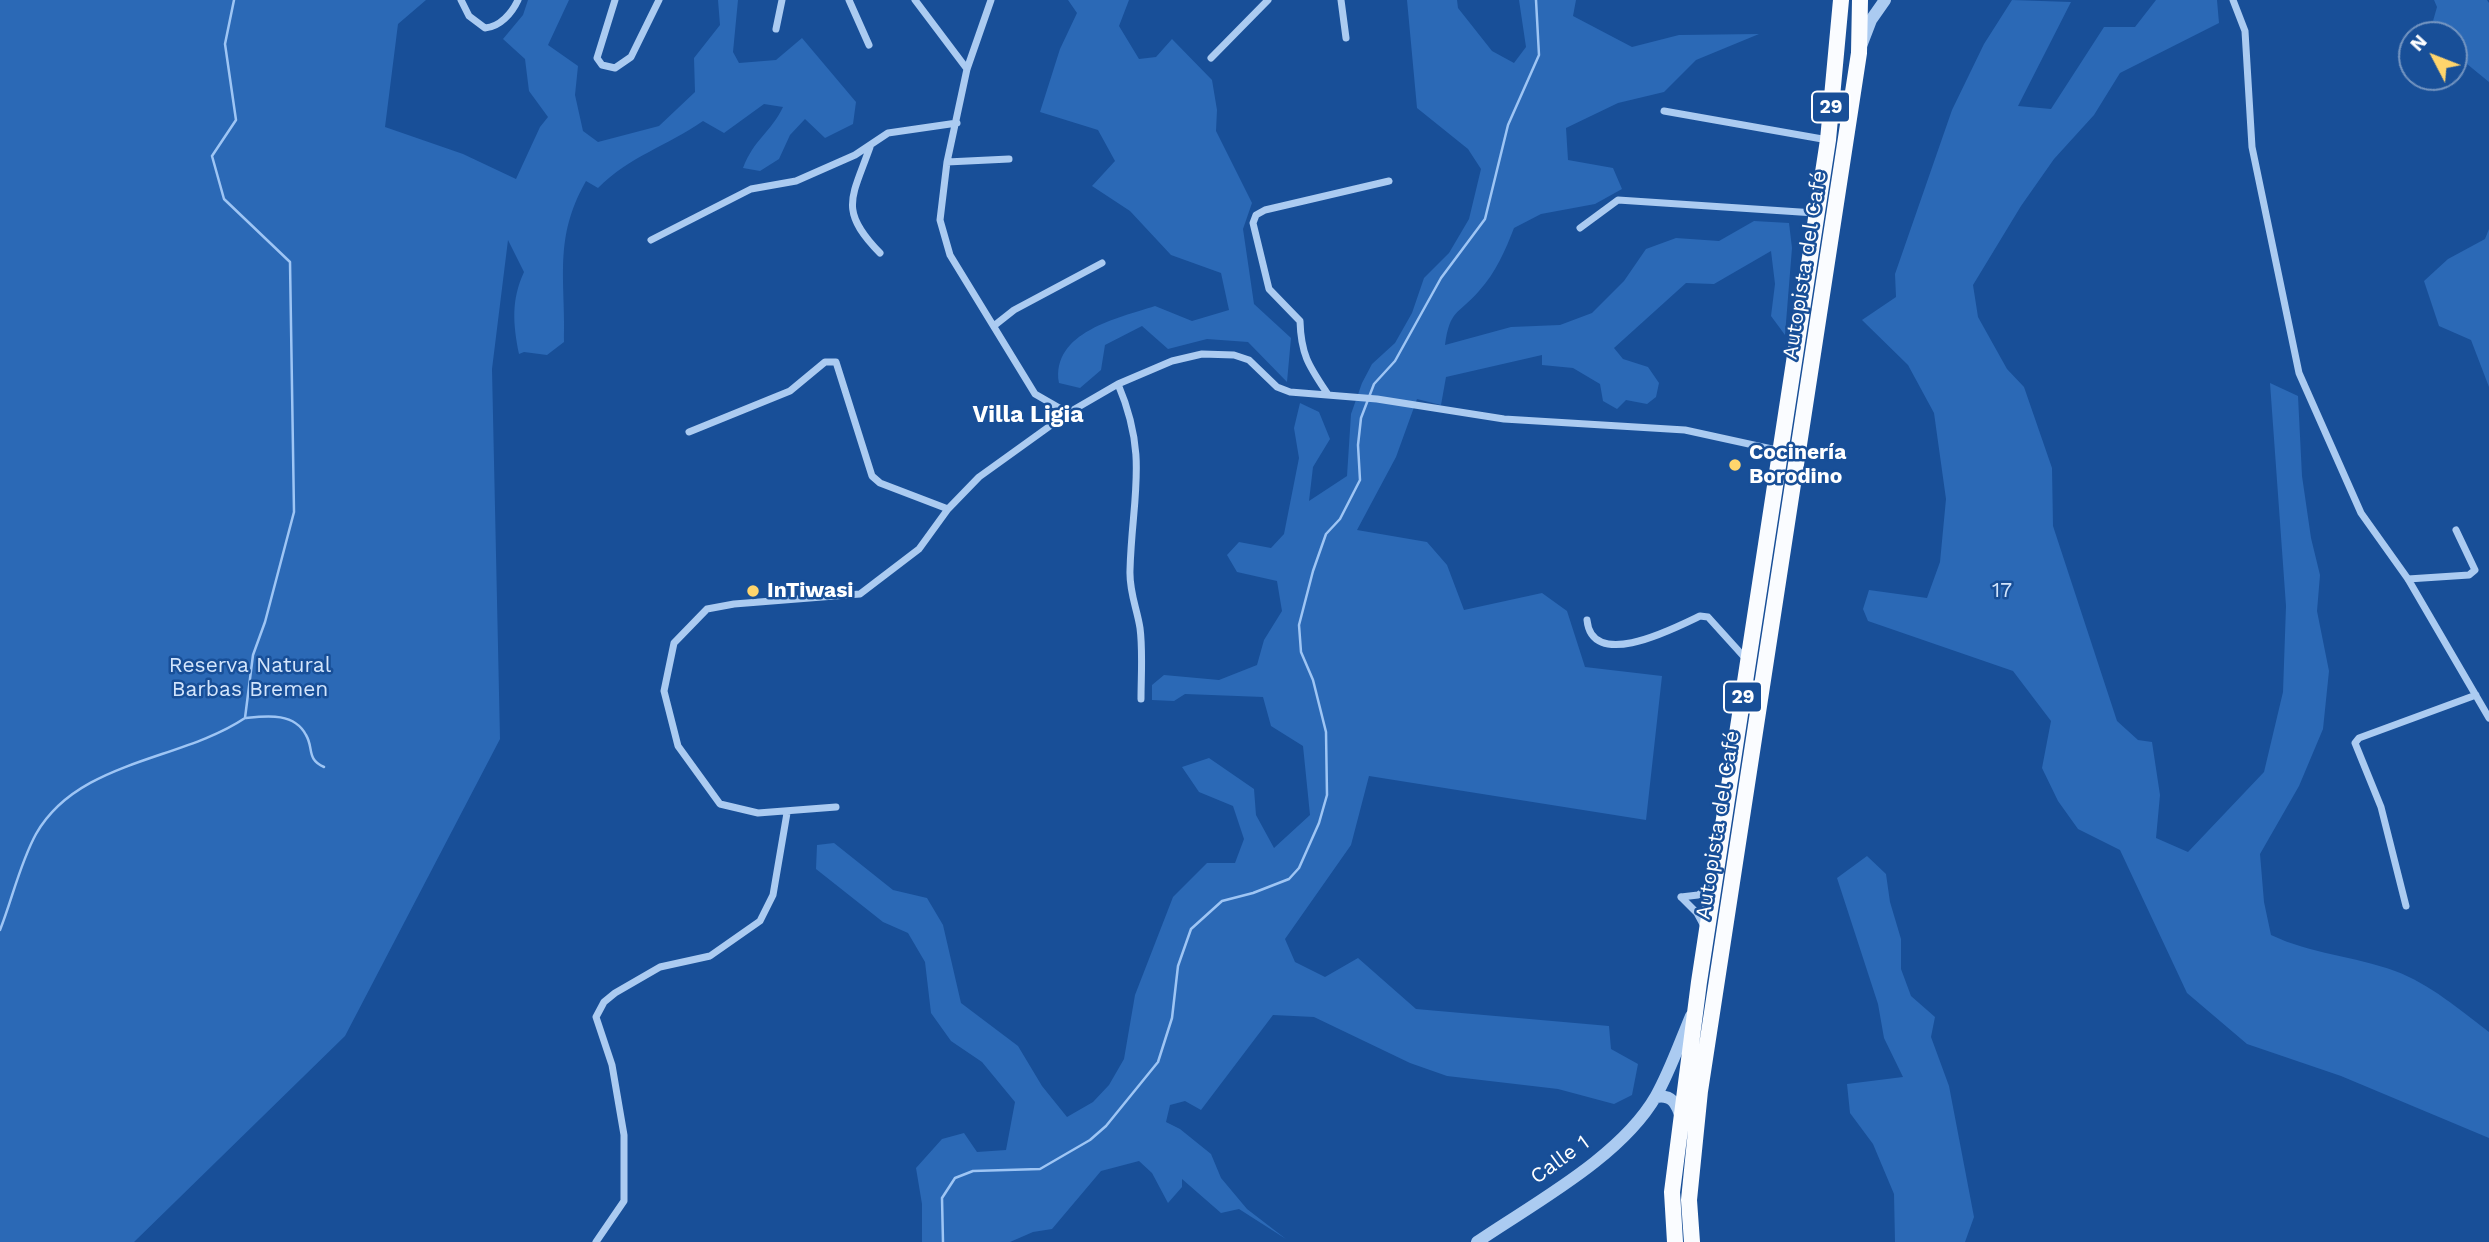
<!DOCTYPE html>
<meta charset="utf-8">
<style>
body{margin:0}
#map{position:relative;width:2489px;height:1242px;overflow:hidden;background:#184f98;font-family:"Work Sans",sans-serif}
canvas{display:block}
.north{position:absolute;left:2398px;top:21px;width:70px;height:70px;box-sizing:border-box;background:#184f98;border:2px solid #7495c1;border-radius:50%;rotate:312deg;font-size:19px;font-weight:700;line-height:28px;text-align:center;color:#fff}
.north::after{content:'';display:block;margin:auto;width:24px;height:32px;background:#ffd56c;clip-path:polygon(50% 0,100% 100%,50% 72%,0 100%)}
</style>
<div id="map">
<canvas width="2489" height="1242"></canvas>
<div class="north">N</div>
</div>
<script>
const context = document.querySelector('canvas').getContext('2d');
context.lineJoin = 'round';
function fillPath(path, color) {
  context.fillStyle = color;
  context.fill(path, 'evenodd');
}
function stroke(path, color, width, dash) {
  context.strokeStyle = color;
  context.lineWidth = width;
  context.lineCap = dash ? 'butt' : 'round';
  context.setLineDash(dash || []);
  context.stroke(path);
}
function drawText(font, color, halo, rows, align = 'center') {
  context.font = font + ' "Work Sans",sans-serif';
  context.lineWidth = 5;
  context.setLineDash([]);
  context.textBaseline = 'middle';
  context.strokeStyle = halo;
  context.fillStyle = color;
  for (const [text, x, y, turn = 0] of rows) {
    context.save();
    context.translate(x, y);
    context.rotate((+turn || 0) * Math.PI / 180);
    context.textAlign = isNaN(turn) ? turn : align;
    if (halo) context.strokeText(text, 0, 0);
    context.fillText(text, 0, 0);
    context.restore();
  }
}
fillPath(new Path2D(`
 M 0,0 L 426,0 L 398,24 L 385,127 L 463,154 L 516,179 L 540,127 L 548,117 L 529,91 L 525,59 L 503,39 L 523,15 L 528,0 L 569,0 L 548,45 L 578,66 L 575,95 L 583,131 L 598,142 L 659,126 L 695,92 L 694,58 L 720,25 L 718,0 L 738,0 L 733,52 L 739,63 L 776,60 L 802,38 L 856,102 L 853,124 L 825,138 L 805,119 L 790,135 L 779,159 L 760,171 L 743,168 C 754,139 772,131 783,107 L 764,104 L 724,133 L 703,121 C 667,146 630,156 598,188 L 586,181 C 553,239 566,279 564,342 L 547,355 L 524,352 L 519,354 C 513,324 511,300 524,272 L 508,240 L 492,369 L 500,739 L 345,1036 L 134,1242 L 0,1242 Z
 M 1068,0 L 1129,0 L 1119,26 L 1139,59 L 1156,57 L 1172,39 L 1212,80 L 1217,110 L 1216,131 L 1252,203 L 1243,229 L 1254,304 L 1291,338 L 1287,382 L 1248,342 L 1207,339 L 1168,349 L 1142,326 L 1105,345 L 1101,370 L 1080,388 L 1059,383 C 1051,332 1118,318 1155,306 L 1192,321 L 1229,310 L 1221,273 L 1171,255 L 1130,211 L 1092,186 L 1115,161 L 1098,130 L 1040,112 L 1060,49 L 1077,13 Z
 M 1407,0 L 1457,0 L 1458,8 L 1492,51 L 1514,63 L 1526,47 L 1519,0 L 1576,0 L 1573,16 L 1632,47 L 1679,35 L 1759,34 L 1696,60 L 1664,92 L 1618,103 L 1566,128 L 1568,160 L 1613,168 L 1622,189 L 1595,204 L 1541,214 L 1514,228 C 1505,251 1496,272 1479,291 C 1458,315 1450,309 1445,345 L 1511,327 L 1560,325 L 1592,313 L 1624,281 L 1646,249 L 1676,238 L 1719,241 L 1754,221 L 1789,223 L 1792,248 L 1785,335 L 1771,316 L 1775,284 L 1771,251 L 1714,284 L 1686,283 L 1614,348 L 1623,359 L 1648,367 L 1659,383 L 1656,397 L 1647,404 L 1626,400 L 1617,409 L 1603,401 L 1600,384 L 1573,368 L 1542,365 L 1542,355 L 1446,377 L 1441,405 L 1417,399 L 1396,457 L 1357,530 L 1427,542 L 1447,565 L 1464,610 L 1542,593 L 1567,611 L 1585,667 L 1662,676 L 1646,820 L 1369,776 L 1351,845 L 1285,939 L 1295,962 L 1325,977 L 1358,958 L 1416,1009 L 1609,1026 L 1611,1049 L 1638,1064 L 1632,1095 L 1614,1104 L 1558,1089 L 1447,1076 L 1410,1063 L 1314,1017 L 1273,1015 L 1201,1110 L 1185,1101 L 1170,1105 L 1166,1122 L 1180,1129 L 1211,1154 L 1221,1178 L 1247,1209 L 1286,1239 L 1239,1209 L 1221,1213 L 1182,1179 L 1182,1187 L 1168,1203 L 1152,1173 L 1139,1161 L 1101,1171 L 1052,1229 L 1033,1232 L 1010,1242 L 922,1242 L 922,1204 L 916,1168 L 942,1139 L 964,1133 L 977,1152 L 1006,1150 L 1015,1102 L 982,1062 L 951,1041 L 931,1013 L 925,962 L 908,933 L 883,922 L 816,869 L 817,845 L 834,843 L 893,890 L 927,898 L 943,925 L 961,1003 L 1018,1046 L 1042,1086 L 1067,1117 L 1093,1102 L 1109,1085 L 1124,1059 L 1135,995 L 1173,897 L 1207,863 L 1235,863 L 1244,839 L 1233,806 L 1199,792 L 1182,767 L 1209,758 L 1254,789 L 1256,815 L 1274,848 L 1310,815 L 1303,746 L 1271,726 L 1263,697 L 1185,694 L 1174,701 L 1152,700 L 1152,685 L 1164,675 L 1219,680 L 1257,665 L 1264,640 L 1282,611 L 1277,581 L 1237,572 L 1227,555 L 1239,542 L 1271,548 L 1284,534 L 1299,458 L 1294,428 L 1300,403 L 1319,412 L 1330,439 L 1313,467 L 1309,501 L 1347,476 L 1351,414 L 1362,383 L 1372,364 L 1395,343 L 1412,313 L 1424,278 L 1449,253 L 1469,219 L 1481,169 L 1468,149 L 1417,108 Z
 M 2012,0 L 2071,2 L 2018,106 L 2051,109 L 2104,27 L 2135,27 L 2156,0 L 2217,0 L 2219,23 L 2120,73 L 2094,115 L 2054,159 L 2021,206 L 1973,285 L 1978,317 L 2007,369 L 2024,387 L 2052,468 L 2053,526 L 2117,721 L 2138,740 L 2152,742 L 2160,795 L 2156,838 L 2188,852 L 2264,772 L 2283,692 L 2286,606 L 2270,383 L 2298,396 L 2302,476 L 2311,538 L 2320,575 L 2317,611 L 2329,671 L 2323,729 L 2299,786 L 2260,854 L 2264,902 L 2271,935 C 2311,954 2354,956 2395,971 C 2430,984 2460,1010 2489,1032 L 2489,1138 L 2341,1076 L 2247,1044 L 2187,993 L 2120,850 L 2078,829 L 2058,801 L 2042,768 L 2051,721 L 2013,671 L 1868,621 L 1863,609 L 1869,590 L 1927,598 L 1940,562 L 1946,499 L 1934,413 L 1908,365 L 1862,320 L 1896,297 L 1895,274 L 1952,110 L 1984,44 Z
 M 2434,0 L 2487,0 L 2489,3 L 2489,82 L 2467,64 L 2454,66 L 2454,35 L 2429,35 L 2437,7 Z
 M 2489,229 L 2489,387 L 2471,340 L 2439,326 L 2424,281 L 2448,259 L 2485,239 Z
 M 1867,856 L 1886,874 L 1890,902 L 1901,939 L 1901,969 L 1911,996 L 1935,1017 L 1931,1037 L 1949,1086 L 1974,1217 L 1965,1242 L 1895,1242 L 1894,1194 L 1873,1144 L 1850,1113 L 1847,1084 L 1903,1077 L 1884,1038 L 1878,1004 L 1837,878 Z`), '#2b69b6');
stroke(new Path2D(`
 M 245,718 C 266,716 294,712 306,735 C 314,748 306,759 324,767
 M 0,930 C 12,900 20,863 36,834 C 78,760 181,761 245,718 L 253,655 L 265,622 L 294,512 L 290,262 L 224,199 L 212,156 L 236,120 L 225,44 L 234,0
 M 943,1242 L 942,1198 L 955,1178 L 973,1171 L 1040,1169 L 1090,1140 L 1106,1126 L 1158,1062 L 1172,1018 L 1178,966 L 1191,929 L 1222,901 L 1253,893 L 1289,879 L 1299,868 L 1319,823 L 1327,795 L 1326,732 L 1313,680 L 1301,652 L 1299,625 L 1313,571 L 1326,534 L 1340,519 L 1360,480 L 1358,445 L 1361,418 L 1374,384 L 1395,361 L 1441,278 L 1485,219 L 1508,125 L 1539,55 L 1536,0`), '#9ec5f4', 2.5);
stroke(new Path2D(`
 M 461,0 L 469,16 L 485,28 C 500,27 512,13 518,0
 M 615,0 L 597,58 L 602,65 L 615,68 L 631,57 L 659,0
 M 849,0 L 869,45
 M 915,0 L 967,69
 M 991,0 L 967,69 L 947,162 L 940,220 L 950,255 L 1035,394 L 1068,413
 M 1341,0 L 1346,38
 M 2233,0 L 2245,31 L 2252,147 L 2299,373 L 2361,513 L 2408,579 L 2489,718
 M 776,29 L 782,0
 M 1211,58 L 1268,0
 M 1664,111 L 1828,140
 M 870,147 C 852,198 838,210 880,253
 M 947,162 L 1009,159
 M 1580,228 L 1618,200 L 1815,213
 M 651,240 L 751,189 L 796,181 L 855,155 L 888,133 L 957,123
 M 995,325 L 1014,310 L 1102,263
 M 1118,384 C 1149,457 1132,496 1130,570 C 1129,592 1137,608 1140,628 C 1143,651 1141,676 1141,699
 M 1327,393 C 1309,366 1301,355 1300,321 L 1269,289 L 1253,223 L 1256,215 L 1265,210 L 1389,181
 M 689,432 L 790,391 L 825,362 L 836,362 L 872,476 L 880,483 L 948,509
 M 2408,579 L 2469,575 L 2475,570 L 2456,530
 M 1587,620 C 1592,671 1673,629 1700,616 L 1708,617 L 1746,659
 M 836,807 L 758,813 L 720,804 L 678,746 L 664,691 L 674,643 L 707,609 L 734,604 L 860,594 L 919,549 L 948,509 L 979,477 L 1068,413 L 1118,384 L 1172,361 L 1202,354 L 1234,355 L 1249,360 L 1277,387 L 1290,392 L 1377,399 L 1504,419 L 1685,430 L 1781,451
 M 1681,897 L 1697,913 L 1704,926
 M 1681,897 L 1698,895 L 1712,885
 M 2406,906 L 2381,807 L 2355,743 L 2359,738 L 2476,695
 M 596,1242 L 624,1201 L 624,1135 L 612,1065 L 596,1017 L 604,1002 L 615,993 L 660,967 L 710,956 L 760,921 L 773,895 L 787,813`), '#abcbf1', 7);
stroke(new Path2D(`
 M 1861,46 L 1871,20 L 1885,0
 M 1656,1097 C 1672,1094 1677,1104 1681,1118
 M 1477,1242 C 1534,1203 1621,1157 1656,1096 C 1670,1071 1680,1042 1691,1016`), '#abcbf1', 12);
stroke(new Path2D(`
 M 1675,1242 L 1672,1192 L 1699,982 L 1828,140 L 1841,0
 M 1692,1242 L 1689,1200 L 1700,1091 L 1859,53 L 1860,0`), '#fafcff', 16);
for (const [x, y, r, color] of [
 [1735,465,7,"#ffd56c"],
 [753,591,7,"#ffd56c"]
]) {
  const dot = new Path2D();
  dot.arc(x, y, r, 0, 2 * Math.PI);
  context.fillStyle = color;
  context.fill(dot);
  stroke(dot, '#184f98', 2.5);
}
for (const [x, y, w] of [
 [1831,107,38],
 [1743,697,38]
]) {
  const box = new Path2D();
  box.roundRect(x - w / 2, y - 15.5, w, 31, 5);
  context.fillStyle = '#184f98';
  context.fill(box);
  stroke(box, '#fff', 2);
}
drawText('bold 19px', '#fff', null, [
 ["29",1831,107],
 ["29",1743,697]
]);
drawText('21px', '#fff', '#184f98', [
 ["Autopista del Café",1805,265,-81],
 ["Autopista del Café",1718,825,-81],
 ["Calle 1",1560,1160,-36]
]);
drawText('bold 21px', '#fff', '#184f98', [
 ["Cocinería",1749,453],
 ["Borodino",1749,477],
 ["InTiwasi",767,591]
], 'left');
drawText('21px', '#d3e5fc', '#184f98', [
 ["17",2002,591],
 ["Reserva Natural",250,666],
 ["Barbas Bremen",250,690]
]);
drawText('bold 23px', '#fff', '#184f98', [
 ["Villa Ligia",1028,415]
]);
</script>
